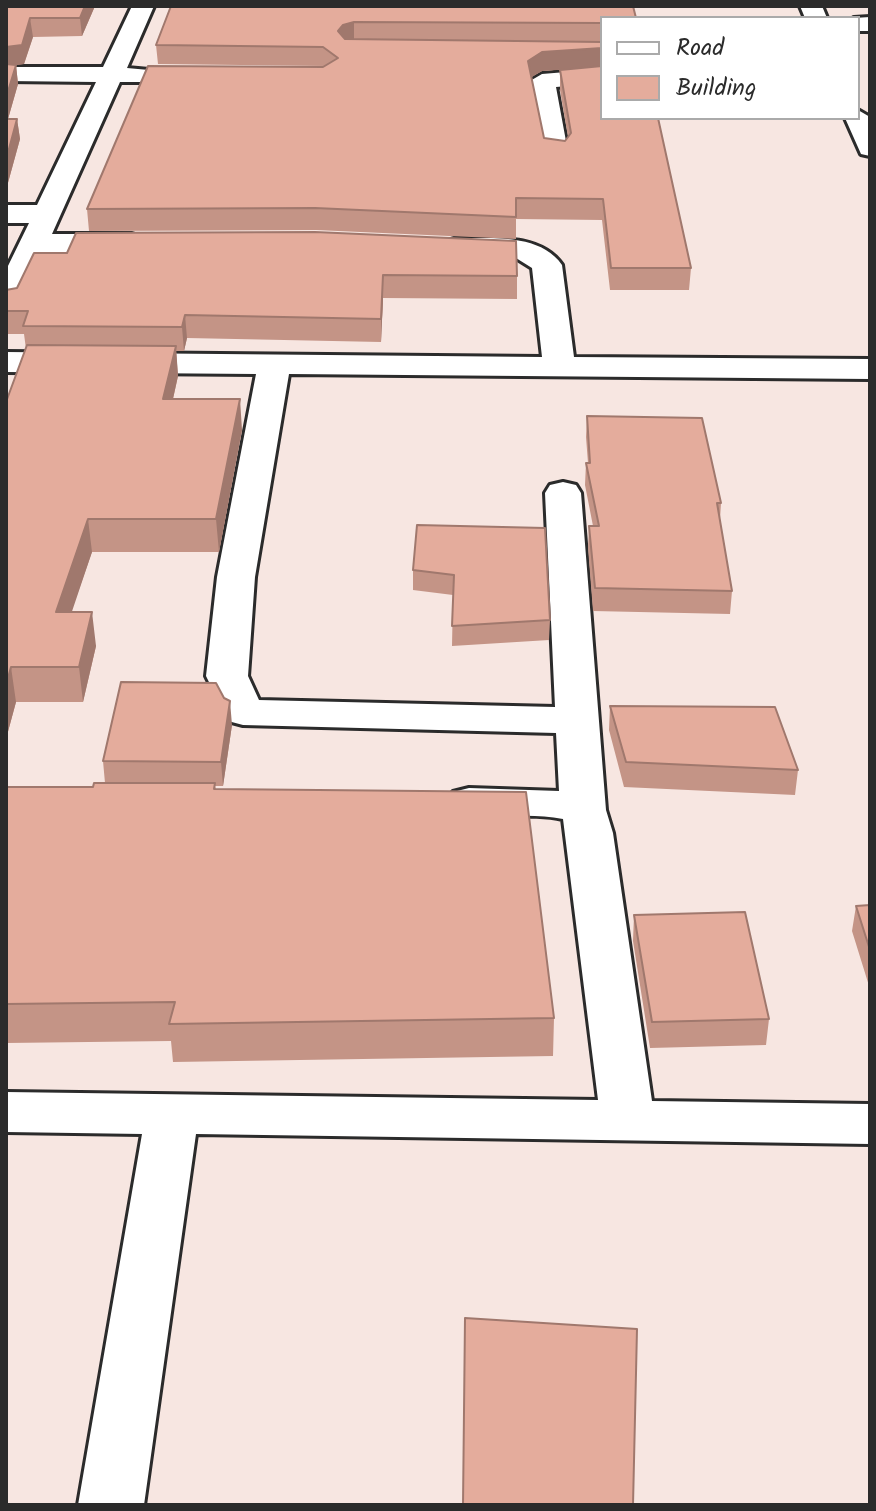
<!DOCTYPE html>
<style>
body{margin:0}
#map{position:relative;width:876px;height:1511px;overflow:hidden;background:#f7e6e1;font-family:Kalam,sans-serif}
canvas{display:block}
.frame{position:absolute;inset:0;border:8px solid #2b2b2b;pointer-events:none}
.legend{position:absolute;left:600px;top:16px;width:260px;height:104px;box-sizing:border-box;background:#fff;border:2px solid #aaa;margin:0;padding:10px 14px;list-style:none;font-size:24px;color:#2b2b2b}
.legend li{display:flex;align-items:center;gap:16px;height:40px}
.legend b{width:40px;border:2px solid #aaa}
</style>
<div id="map">
<canvas width="876" height="1511"></canvas>
<div class="frame"></div>
<ul class="legend">
<li><b style="height:10px;background:#fff"></b>Road</li>
<li><b style="height:22px;background:#e4ac9c"></b>Building</li>
</ul>
</div>
<script>
const context = document.querySelector('canvas').getContext('2d');
context.lineJoin = 'round';
function stroke(path, color, width, dash) {
  context.strokeStyle = color;
  context.lineWidth = width;
  context.lineCap = dash ? 'butt' : 'round';
  context.setLineDash(dash || []);
  context.stroke(path);
}
function fillPath(path, color) {
  context.fillStyle = color;
  context.fill(path, 'evenodd');
}
const street = new Path2D(`
 M 132,6 L 154,6 L 127,68 L 149,70 L 152,75 L 140,82 L 120,82 L 52,234 L 132,234 L 142,237 L 147,243 L 142,249 L 132,252 L 44,252 L 21,303 L 17,310 L 6,312 L 6,270 L 29,223 L 6,223 L 6,205 L 37,205 L 96,82 L 6,81 L 6,67 L 103,67 Z
 M 800,6 L 822,6 L 827,18 L 805,18 Z
 M 870,17 L 870,31 L 858,31 L 858,18 L 854,18 Z
 M 602,69 L 602,83 L 556,87 L 568,152 L 564,158 L 546,158 L 530,81 L 542,74 Z
 M 457,238 C 491,239 540,233 562,265 L 574,357 L 870,359 L 870,379 L 289,374 L 255,577 L 248,676 L 259,700 L 555,707 L 545,493 L 550,485 L 563,482 L 576,485 L 581,493 L 606,810 L 613,833 L 652,1101 L 870,1104 L 870,1144 L 196,1134 L 144,1505 L 78,1505 L 142,1134 L 6,1132 L 6,1092 L 598,1100 L 563,819 C 527,811 489,821 453,812 L 446,802 L 453,792 L 469,788 L 559,791 L 556,733 L 243,725 L 228,721 L 206,676 L 217,577 L 256,374 L 6,372 L 6,352 L 542,357 L 532,268 L 516,258 L 447,253 L 442,247 L 447,241 Z`);
const secondary = new Path2D(`
 M 858,110 L 870,117 L 870,156 L 861,154 L 845,118 L 858,118 Z`);
stroke(street, '#2b2b2b', 6);
stroke(secondary, '#2b2b2b', 6);
fillPath(street, '#fff');
fillPath(secondary, '#fff');
fillPath(new Path2D(`
 M 6,6 L 95,6 L 82,36 L 33,37 L 24,64 L 16,65 L 18,84 L 8,119 L 17,119 L 20,139 L 6,190 Z
 M 171,6 L 602,18 L 602,118 L 691,268 L 689,290 L 610,290 L 602,220 L 516,219 L 516,239 L 316,230 L 89,231 L 87,209 L 324,66 L 158,64 L 156,45 ZM 579,68 L 560,70 L 560,90 L 568,137 L 565,141 L 544,138 L 531,77 L 542,71 Z
 M 34,253 L 517,276 L 517,299 L 383,298 L 381,342 L 187,338 L 184,351 L 176,351 L 178,376 L 173,399 L 242,430 L 219,552 L 92,552 L 71,612 L 96,646 L 83,702 L 16,702 L 6,739 L 6,402 L 26,349 L 24,334 L 6,334 L 6,311 Z
 M 587,416 L 721,503 L 720,519 L 732,591 L 730,614 L 593,611 L 588,548 L 589,526 L 593,526 L 585,485 L 586,463 L 588,463 L 586,437 Z
 M 417,525 L 550,620 L 549,640 L 452,646 L 453,595 L 413,590 L 413,570 Z
 M 610,706 L 798,770 L 795,795 L 624,787 L 609,730 Z
 M 232,725 L 223,786 L 215,786 L 216,789 L 554,1018 L 553,1056 L 173,1062 L 171,1041 L 6,1043 L 6,787 L 93,787 L 105,783 L 103,761 Z
 M 870,905 L 870,989 L 852,931 L 856,906 Z
 M 634,915 L 769,1019 L 766,1045 L 650,1048 L 633,941 Z`), '#c49486');
fillPath(new Path2D(`
 M 85,6 L 95,6 L 82,36 L 80,18 Z
 M 30,18 L 33,37 L 24,64 L 16,65 L 18,84 L 6,126 L 6,47 Z
 M 354,22 L 354,40 L 344,43 L 338,31 L 343,25 Z
 M 602,48 L 602,67 L 542,71 L 527,80 L 528,61 L 542,52 Z
 M 17,119 L 20,139 L 6,190 L 6,160 Z
 M 383,275 L 383,298 L 381,342 L 381,319 Z
 M 185,315 L 187,338 L 184,351 L 182,327 Z
 M 176,346 L 178,376 L 166,430 L 163,399 Z
 M 240,399 L 242,430 L 219,552 L 216,519 Z
 M 88,519 L 92,552 L 60,647 L 56,612 Z
 M 92,612 L 96,646 L 83,702 L 79,667 Z
 M 11,667 L 16,702 L 6,739 L 6,685 Z
 M 230,701 L 232,725 L 223,786 L 221,762 Z`), '#a0786d');
const building = new Path2D(`
 M 6,6 L 85,6 L 80,18 L 30,18 L 22,45 L 6,47 Z
 M 171,6 L 633,6 L 636,18 L 602,18 L 602,23 L 354,22 L 343,25 L 338,31 L 345,39 L 602,42 L 602,48 L 542,52 L 528,61 L 544,138 L 565,141 L 571,133 L 560,70 L 602,66 L 602,118 L 658,118 L 691,268 L 611,268 L 603,199 L 516,198 L 516,217 L 315,208 L 87,209 L 148,66 L 323,67 L 338,58 L 323,47 L 156,45 Z
 M 6,64 L 16,65 L 6,98 Z
 M 6,119 L 17,119 L 6,160 Z
 M 315,232 L 516,241 L 517,276 L 383,275 L 381,319 L 185,315 L 182,327 L 23,326 L 28,311 L 6,311 L 6,290 L 17,288 L 34,253 L 67,253 L 76,233 Z
 M 27,345 L 176,346 L 163,399 L 240,399 L 216,519 L 88,519 L 56,612 L 92,612 L 79,667 L 11,667 L 6,685 L 6,402 Z
 M 587,416 L 702,418 L 721,503 L 717,503 L 732,591 L 595,588 L 589,526 L 599,526 L 586,463 L 590,463 Z
 M 417,525 L 545,528 L 550,620 L 452,626 L 454,575 L 413,570 Z
 M 121,682 L 216,683 L 224,698 L 230,701 L 221,762 L 103,761 Z
 M 610,706 L 775,707 L 798,770 L 626,762 Z
 M 94,783 L 215,783 L 214,789 L 526,792 L 554,1018 L 169,1024 L 175,1002 L 6,1004 L 6,787 L 93,787 Z
 M 870,905 L 870,950 L 856,906 Z
 M 745,912 L 769,1019 L 652,1022 L 634,915 Z
 M 465,1318 L 637,1329 L 633,1505 L 463,1505 Z`);
fillPath(building, '#e4ac9c');
stroke(building, '#a0786d', 2);
</script>
